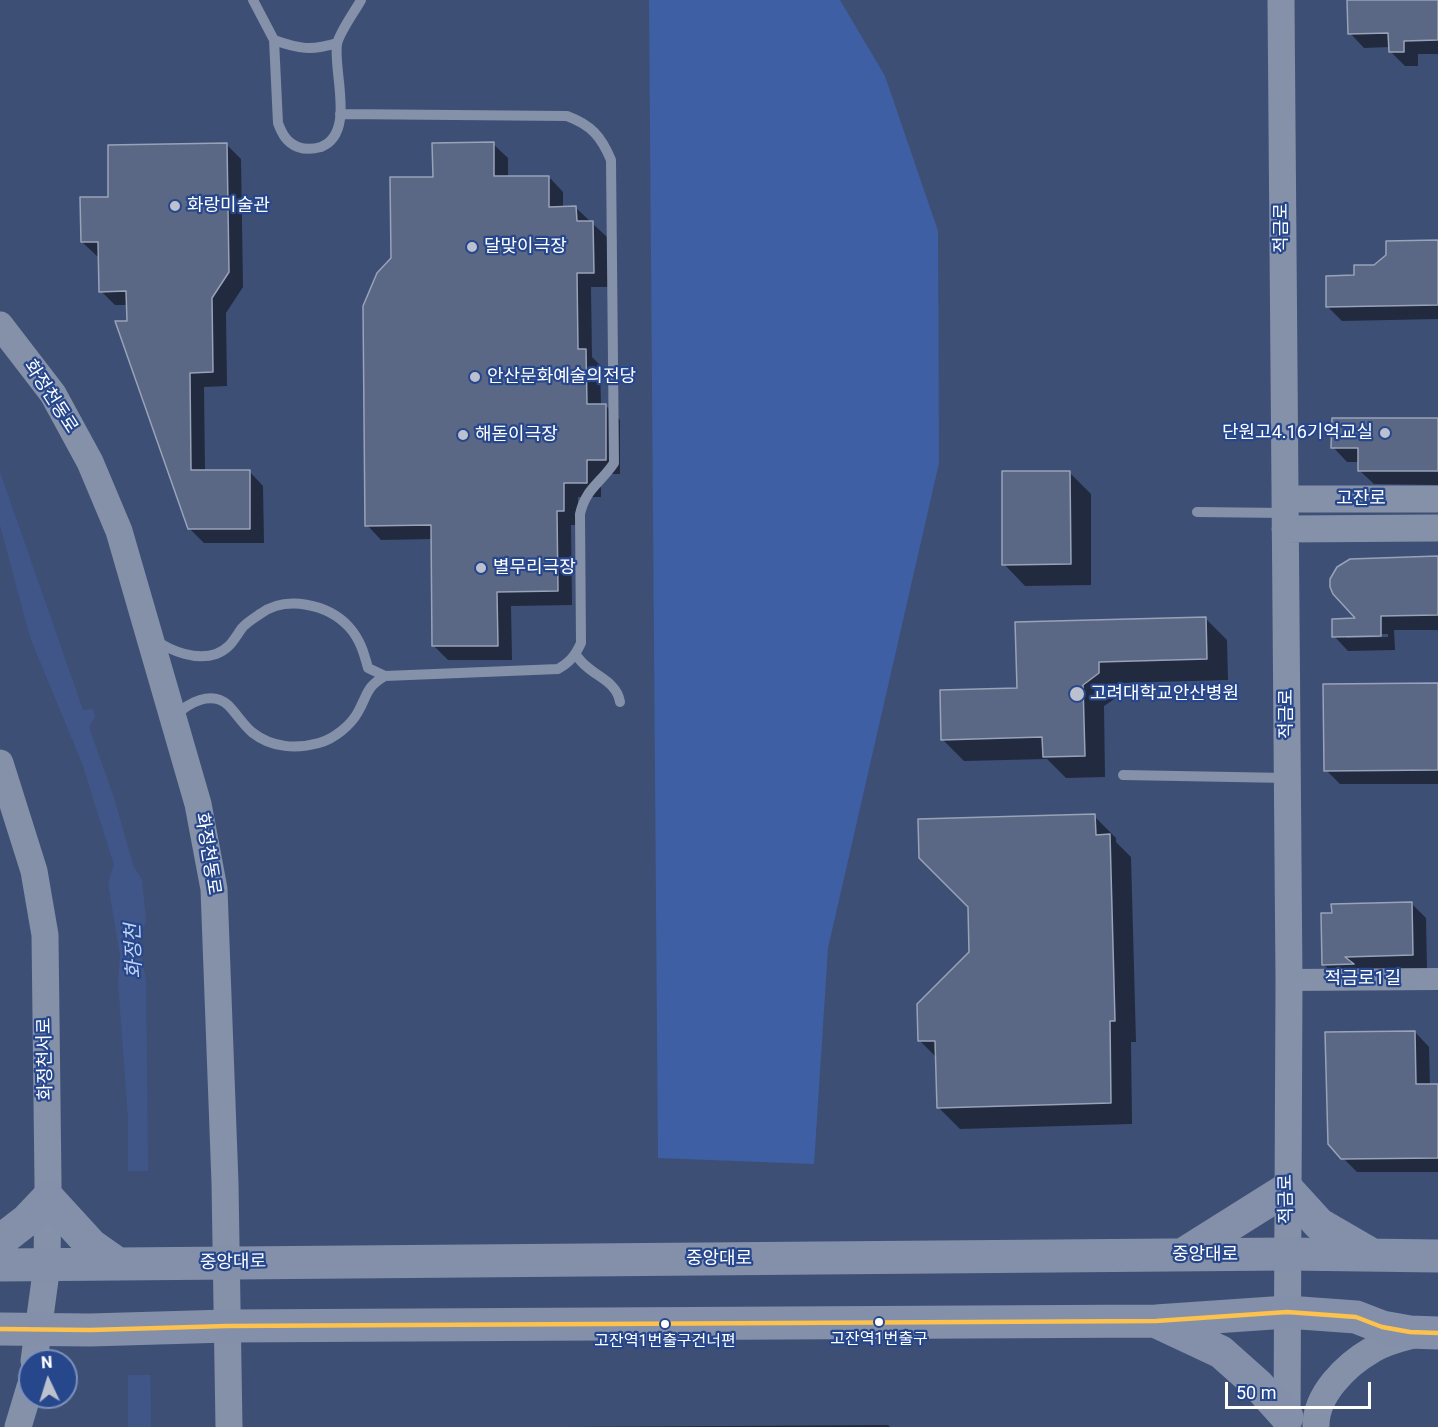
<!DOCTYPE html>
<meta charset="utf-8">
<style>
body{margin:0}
#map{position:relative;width:1438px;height:1427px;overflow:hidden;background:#3e4f76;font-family:Roboto,sans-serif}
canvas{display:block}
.north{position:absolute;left:18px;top:1349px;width:60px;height:60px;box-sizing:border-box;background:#27478d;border:2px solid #7d91bb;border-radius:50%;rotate:356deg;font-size:16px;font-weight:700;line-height:24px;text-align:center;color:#fff}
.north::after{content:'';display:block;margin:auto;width:21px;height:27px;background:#bbc1cf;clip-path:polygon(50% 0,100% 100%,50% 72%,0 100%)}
.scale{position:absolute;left:1225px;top:1382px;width:146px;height:27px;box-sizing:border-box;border:3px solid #fff;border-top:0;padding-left:8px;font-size:18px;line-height:21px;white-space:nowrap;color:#fff;-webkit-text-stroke:4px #27478d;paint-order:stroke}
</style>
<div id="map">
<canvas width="1438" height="1427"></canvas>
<div class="north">N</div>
<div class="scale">50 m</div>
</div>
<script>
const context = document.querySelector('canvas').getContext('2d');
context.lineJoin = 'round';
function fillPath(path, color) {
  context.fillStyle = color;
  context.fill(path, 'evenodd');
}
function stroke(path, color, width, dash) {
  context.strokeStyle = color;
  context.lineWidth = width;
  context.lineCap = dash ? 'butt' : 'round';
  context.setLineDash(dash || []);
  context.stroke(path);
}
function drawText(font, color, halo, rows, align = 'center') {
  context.font = font + ' Roboto,"Noto Sans KR",sans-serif';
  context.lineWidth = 4.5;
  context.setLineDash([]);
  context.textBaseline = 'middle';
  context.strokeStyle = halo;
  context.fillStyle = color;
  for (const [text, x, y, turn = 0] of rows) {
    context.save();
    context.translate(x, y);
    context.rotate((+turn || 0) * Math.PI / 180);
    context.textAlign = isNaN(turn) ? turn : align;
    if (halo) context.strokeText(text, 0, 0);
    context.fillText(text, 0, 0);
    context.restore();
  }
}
fillPath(new Path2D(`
 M 649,0 L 840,0 L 885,76 L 938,231 L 939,463 L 828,948 L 814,1164 L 658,1158 Z`), '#3f5fa4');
fillPath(new Path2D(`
 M 0,472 L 83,710 L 93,709 L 95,717 L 89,727 L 114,798 L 133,865 L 142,880 L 146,921 L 138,940 L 146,980 L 151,1427 L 128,1427 L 128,1119 L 118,981 L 120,956 L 108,883 L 114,865 L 83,766 L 30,637 L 0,525 Z`), '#415688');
fillPath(new Path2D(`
 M 125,1171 L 151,1171 L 154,1375 L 125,1375 Z`), '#3e4f76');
fillPath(new Path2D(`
 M 1349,0 L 1438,0 L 1438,54 L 1418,54 L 1418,66 L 1405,66 L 1390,51 L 1390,47 L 1364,48 L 1350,33 Z
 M 226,144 L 241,159 L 243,287 L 226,313 L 227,386 L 204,387 L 205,471 L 249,471 L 263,486 L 264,543 L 204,543 L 189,528 L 128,322 L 128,305 L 115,305 L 101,291 L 100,256 L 97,256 L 82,242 L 110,199 Z
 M 493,144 L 508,158 L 508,178 L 549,177 L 563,192 L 563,208 L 576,208 L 607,237 L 608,287 L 591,287 L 592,357 L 600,365 L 601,405 L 605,405 L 620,420 L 620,474 L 601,474 L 601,497 L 578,497 L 578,525 L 571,525 L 572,605 L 511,606 L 512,660 L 448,660 L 434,646 L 433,539 L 381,540 L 367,525 L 392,258 L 434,178 Z
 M 1438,242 L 1438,319 L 1342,321 L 1328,307 L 1356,277 L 1374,266 Z
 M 1438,420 L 1438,485 L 1374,484 L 1359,470 L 1359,462 L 1347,462 L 1333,447 Z
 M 1069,472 L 1091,494 L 1091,585 L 1025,586 L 1004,564 Z
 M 1438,558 L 1438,630 L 1394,630 L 1395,650 L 1348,651 L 1334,636 ZM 1388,634 L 1388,637 L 1346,638 L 1346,635 Z
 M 1206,619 L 1227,640 L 1228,680 L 1120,683 L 1120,695 L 1104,706 L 1105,777 L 1066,778 L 1047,759 L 964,761 L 942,739 L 1019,689 Z
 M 1438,685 L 1438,784 L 1340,784 L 1326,770 Z
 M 1094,816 L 1116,838 L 1116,842 L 1131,857 L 1136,1042 L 1131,1042 L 1132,1124 L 960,1129 L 938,1107 L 937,1058 L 920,1041 L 971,953 Z
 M 1412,904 L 1426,918 L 1427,969 L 1338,978 L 1323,964 Z
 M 1415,1032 L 1429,1047 L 1430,1086 L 1438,1085 L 1438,1172 L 1357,1172 L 1329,1144 Z
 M 888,1425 L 890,1427 L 559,1427 Z`), '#0007');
const building = new Path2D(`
 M 1347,0 L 1438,0 L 1438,40 L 1404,41 L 1404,52 L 1389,52 L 1388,33 L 1348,34 Z
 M 494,142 L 494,176 L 549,176 L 549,207 L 576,206 L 577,221 L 593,221 L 594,273 L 577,273 L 578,349 L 586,349 L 587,404 L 606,404 L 606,460 L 587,460 L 587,483 L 564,483 L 564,511 L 557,511 L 558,591 L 497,592 L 498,646 L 432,646 L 431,525 L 365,526 L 363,306 L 377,273 L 391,258 L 390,177 L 433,177 L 432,143 Z
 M 227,143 L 229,272 L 212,298 L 213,372 L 190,373 L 191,470 L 250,470 L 250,529 L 188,529 L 115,321 L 127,321 L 126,291 L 99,292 L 98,242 L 81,242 L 80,197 L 108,197 L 108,145 Z
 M 1438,240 L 1438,305 L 1326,307 L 1326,276 L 1354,275 L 1354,265 L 1374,265 L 1386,255 L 1386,241 Z
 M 1332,418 L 1438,418 L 1438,471 L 1358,471 L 1358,448 L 1331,448 Z
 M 1002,471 L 1070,471 L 1071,564 L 1002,565 Z
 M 1438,556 L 1438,615 L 1381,616 L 1381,636 L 1332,637 L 1332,619 L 1355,618 L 1333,594 L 1330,587 L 1330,579 L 1337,567 L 1350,559 Z
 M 1206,617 L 1207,659 L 1099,662 L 1099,673 L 1083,685 L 1085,756 L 1043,757 L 1042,737 L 941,740 L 940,690 L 1017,688 L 1015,622 Z
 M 1438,683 L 1438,770 L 1324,771 L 1323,684 Z
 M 1095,814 L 1096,835 L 1110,834 L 1115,1021 L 1110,1021 L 1111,1103 L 937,1108 L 935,1041 L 918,1041 L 917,1004 L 969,952 L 968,907 L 919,858 L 918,819 Z
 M 1412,902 L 1413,955 L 1345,957 L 1354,964 L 1322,965 L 1321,913 L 1332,913 L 1331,904 Z
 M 1415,1031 L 1416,1084 L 1438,1084 L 1438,1158 L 1341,1159 L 1328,1144 L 1325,1032 Z`);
fillPath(building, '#5a6785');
stroke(building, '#99a3b8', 1.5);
stroke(new Path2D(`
 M 253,0 L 274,40 L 278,123 C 282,134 287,143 298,147 C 306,150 314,149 321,147 C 356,133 333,73 337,44 C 339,33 355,11 361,0
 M 274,40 C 299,49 311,51 337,43
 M 1197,512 L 1285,513
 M 155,640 C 171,651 196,661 216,654 C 230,649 234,639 242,628 C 246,623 254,618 260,614 C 286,595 328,604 349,627 C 360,639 364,653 368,668 L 385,676
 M 576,655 C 579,659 582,663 586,666 C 599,678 617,683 620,702
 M 175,716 C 188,703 211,690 228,705 C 237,714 243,725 253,733 C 272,748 297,749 319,743 C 334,739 351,725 358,712 C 368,694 366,687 385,676 L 558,669 C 570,662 575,656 581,643 L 580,514 C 586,488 600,484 614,463 L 611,160 C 601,136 591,125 567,116 L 340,114
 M 1123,775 L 1287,778`), '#8590a9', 10);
stroke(new Path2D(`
 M 1289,980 L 1438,979`), '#8590a9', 22);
stroke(new Path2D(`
 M 1281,0 L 1289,980 L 1287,1427
 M 0,325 L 53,394 L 90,462 L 119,531 L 198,804 L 214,889 L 225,1183 L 229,1427
 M 1285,499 L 1438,499
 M 1285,529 L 1438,528
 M 0,763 L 34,871 L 45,935 L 48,1183 L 47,1265 L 34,1361
 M 18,1427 L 30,1387
 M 1316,1427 C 1315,1395 1346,1365 1372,1350 C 1386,1341 1402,1338 1417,1334`), '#8590a9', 27);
stroke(new Path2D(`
 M 0,1241 L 27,1220 L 48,1198 L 91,1245 L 118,1264
 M 1182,1255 L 1287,1189 L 1319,1224 L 1369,1253
 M 0,1265 L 1288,1254 L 1438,1256
 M 1157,1322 L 1221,1352 L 1258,1385 L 1287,1417
 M 0,1329 L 90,1330 L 227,1326 L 1156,1321 L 1287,1312 L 1356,1317 L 1382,1327 L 1410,1332 L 1438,1333`), '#8490a9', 33);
stroke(new Path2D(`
 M 0,1329 L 90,1330 L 227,1326 L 1156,1321 L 1287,1312 L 1356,1317 L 1382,1327 L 1410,1332 L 1438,1333`), '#fcc24d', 4.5);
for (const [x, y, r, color] of [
 [175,206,6,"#bbc1cf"],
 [472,247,6,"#bbc1cf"],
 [475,377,6,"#bbc1cf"],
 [1385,433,6,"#bbc1cf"],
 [463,435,6,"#bbc1cf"],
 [481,568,6,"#bbc1cf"],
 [1077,694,8,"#bbc1cf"],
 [879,1322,5,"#fff"],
 [665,1324,5,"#fff"]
]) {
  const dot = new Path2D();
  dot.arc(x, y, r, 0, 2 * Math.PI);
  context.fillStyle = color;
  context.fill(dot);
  stroke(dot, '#27478d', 2);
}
drawText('16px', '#fff', '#27478d', [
 ["고잔역1번출구",879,1340],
 ["고잔역1번출구건너편",665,1342]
]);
drawText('18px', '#fff', '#27478d', [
 ["화랑미술관",187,206],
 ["달맞이극장",484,247],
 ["안산문화예술의전당",487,377],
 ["단원고4.16기억교실",1373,433,"right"],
 ["해돋이극장",475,435],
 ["별무리극장",493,568],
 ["고려대학교안산병원",1090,694]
], 'left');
drawText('18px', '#fff', '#27478d', [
 ["적금로",1282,228,-90],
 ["화정천동로",50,397,57],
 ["고잔로",1361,499],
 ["적금로",1287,714,-90],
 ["화정천동로",207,854,81],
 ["적금로1길",1363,979],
 ["화정천서로",46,1059,-91],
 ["적금로",1287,1199,-91],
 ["중앙대로",1205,1255],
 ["중앙대로",719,1259],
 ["중앙대로",233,1263,-1]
]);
drawText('italic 20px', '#c2d2f1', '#27478d', [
 ["화정천",135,951,-92]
]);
</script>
